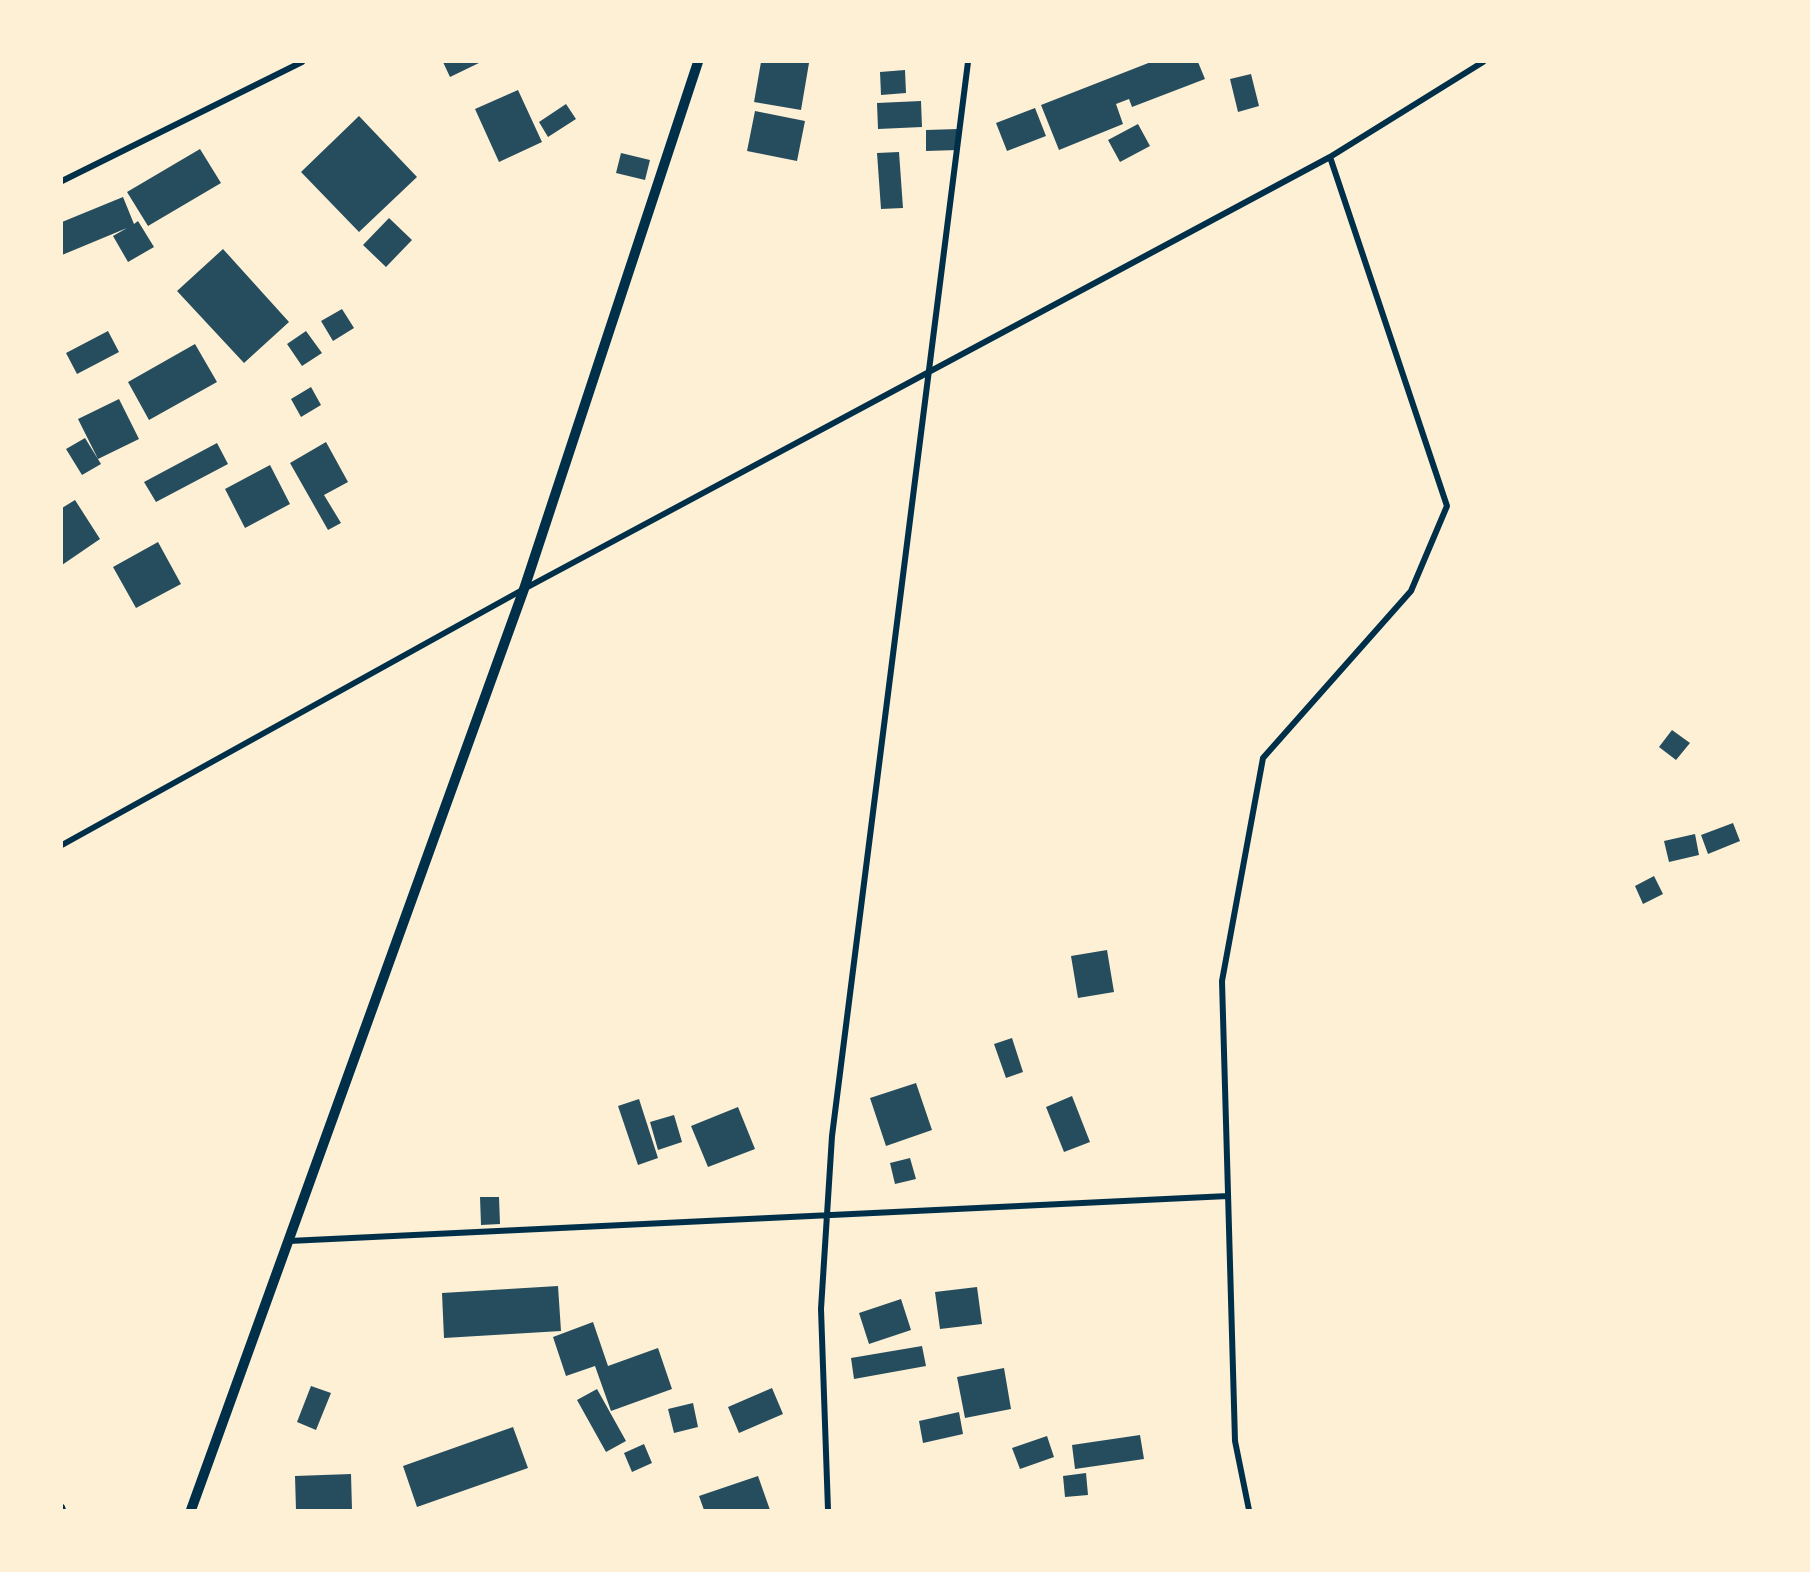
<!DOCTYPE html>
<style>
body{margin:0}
#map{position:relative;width:1810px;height:1572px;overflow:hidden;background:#fdf0d5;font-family:"Exo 2",sans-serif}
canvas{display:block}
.frame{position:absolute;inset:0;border:63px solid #fdf0d5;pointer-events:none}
</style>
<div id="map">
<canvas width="1810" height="1572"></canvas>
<div class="frame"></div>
</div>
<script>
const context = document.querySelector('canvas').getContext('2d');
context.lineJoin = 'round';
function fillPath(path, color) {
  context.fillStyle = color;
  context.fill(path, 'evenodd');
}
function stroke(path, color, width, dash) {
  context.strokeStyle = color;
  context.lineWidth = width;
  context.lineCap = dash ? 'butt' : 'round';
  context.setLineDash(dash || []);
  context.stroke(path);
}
fillPath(new Path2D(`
 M 443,62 L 481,62 L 450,77 Z
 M 761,62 L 809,63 L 801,110 L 754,102 Z
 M 1151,62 L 1198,62 L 1205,79 L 1132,107 L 1129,99 L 1116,104 L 1123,124 L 1059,150 L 1041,105 Z
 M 905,70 L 906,93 L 881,95 L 880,72 Z
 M 1251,74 L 1259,106 L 1238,112 L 1230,79 Z
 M 518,90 L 542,142 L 499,162 L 475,109 Z
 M 921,101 L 922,127 L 878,129 L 877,103 Z
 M 566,104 L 576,119 L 548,137 L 539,122 Z
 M 1035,108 L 1046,136 L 1007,151 L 996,123 Z
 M 755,111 L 805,121 L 797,161 L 747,151 Z
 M 359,116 L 417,177 L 359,232 L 301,172 Z
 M 1138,124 L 1150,146 L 1120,162 L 1108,140 Z
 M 958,129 L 958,150 L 926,151 L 926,130 Z
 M 200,149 L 221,183 L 148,226 L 127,192 Z
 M 899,152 L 903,208 L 881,209 L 877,153 Z
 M 621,153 L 650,160 L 645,180 L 616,173 Z
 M 123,197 L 134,224 L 138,221 L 154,247 L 128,262 L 113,236 L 127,228 L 62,255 L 62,222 Z
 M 389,218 L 412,240 L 386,267 L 363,245 Z
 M 223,249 L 289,322 L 244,363 L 177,291 Z
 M 342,309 L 354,328 L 333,341 L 321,321 Z
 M 108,331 L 119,352 L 77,374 L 66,353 Z
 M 306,331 L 322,353 L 302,366 L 287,344 Z
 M 195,344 L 217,382 L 149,420 L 128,382 Z
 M 311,387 L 321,405 L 301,417 L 291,399 Z
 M 119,399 L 139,439 L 98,459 L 78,419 Z
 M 85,438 L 101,464 L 82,475 L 66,449 Z
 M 326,442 L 348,482 L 324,495 L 341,523 L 328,530 L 290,463 Z
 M 217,443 L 228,464 L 156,502 L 144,482 Z
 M 270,465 L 290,504 L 245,528 L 225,489 Z
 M 75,500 L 100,539 L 62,565 L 62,508 Z
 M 158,542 L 181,584 L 136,608 L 113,567 Z
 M 1672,730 L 1690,743 L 1676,760 L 1659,747 Z
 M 1733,823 L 1740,841 L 1708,854 L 1701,835 Z
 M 1695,834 L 1699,855 L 1669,862 L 1664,841 Z
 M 1654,876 L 1663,894 L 1643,904 L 1635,886 Z
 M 1107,950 L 1114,992 L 1078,998 L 1071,956 Z
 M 1012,1038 L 1023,1072 L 1006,1078 L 994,1044 Z
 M 916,1083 L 932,1130 L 886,1146 L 870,1098 Z
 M 1072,1096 L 1090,1142 L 1064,1152 L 1046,1107 Z
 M 639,1099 L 658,1158 L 638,1165 L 618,1106 Z
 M 738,1107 L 755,1149 L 708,1167 L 691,1126 Z
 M 674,1115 L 682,1142 L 658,1150 L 650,1122 Z
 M 910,1158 L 916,1179 L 895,1184 L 890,1163 Z
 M 480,1197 L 499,1197 L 500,1224 L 481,1225 Z
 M 558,1286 L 561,1331 L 444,1338 L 442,1293 Z
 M 977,1287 L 982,1324 L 940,1329 L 935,1292 Z
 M 901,1299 L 911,1330 L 869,1344 L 859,1313 Z
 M 593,1322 L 608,1366 L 658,1348 L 672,1389 L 611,1411 L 595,1366 L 566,1376 L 553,1337 Z
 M 922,1346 L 926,1366 L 854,1379 L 851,1358 Z
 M 1004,1368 L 1011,1409 L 965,1418 L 957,1377 Z
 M 311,1386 L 331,1393 L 316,1430 L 297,1422 Z
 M 772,1388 L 783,1414 L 739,1433 L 728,1407 Z
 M 597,1389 L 626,1441 L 606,1452 L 577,1400 Z
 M 693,1403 L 698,1427 L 674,1433 L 668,1409 Z
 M 959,1412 L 963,1434 L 923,1443 L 919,1421 Z
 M 513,1427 L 528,1468 L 417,1507 L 403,1466 Z
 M 1140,1435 L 1144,1459 L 1075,1469 L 1072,1445 Z
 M 1047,1436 L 1054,1457 L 1020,1469 L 1012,1448 Z
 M 644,1444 L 652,1463 L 632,1472 L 624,1453 Z
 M 1086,1473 L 1088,1495 L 1065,1497 L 1063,1476 Z
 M 351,1474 L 352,1510 L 296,1510 L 295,1476 Z
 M 758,1476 L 770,1510 L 704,1510 L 699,1496 Z`), '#264d5e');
stroke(new Path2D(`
 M 62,181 L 302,62
 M 62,845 L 524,589 L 1330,157 L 1483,62
 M 289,1241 L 1228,1196
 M 62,1507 L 63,1510
 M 828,1510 L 821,1309 L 832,1136 L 968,62
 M 1249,1510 L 1235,1441 L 1222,981 L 1263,758 L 1411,591 L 1447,506 L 1330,157`), '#003049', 6);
stroke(new Path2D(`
 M 191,1510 L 524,589 L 698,62`), '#003049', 10);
</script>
